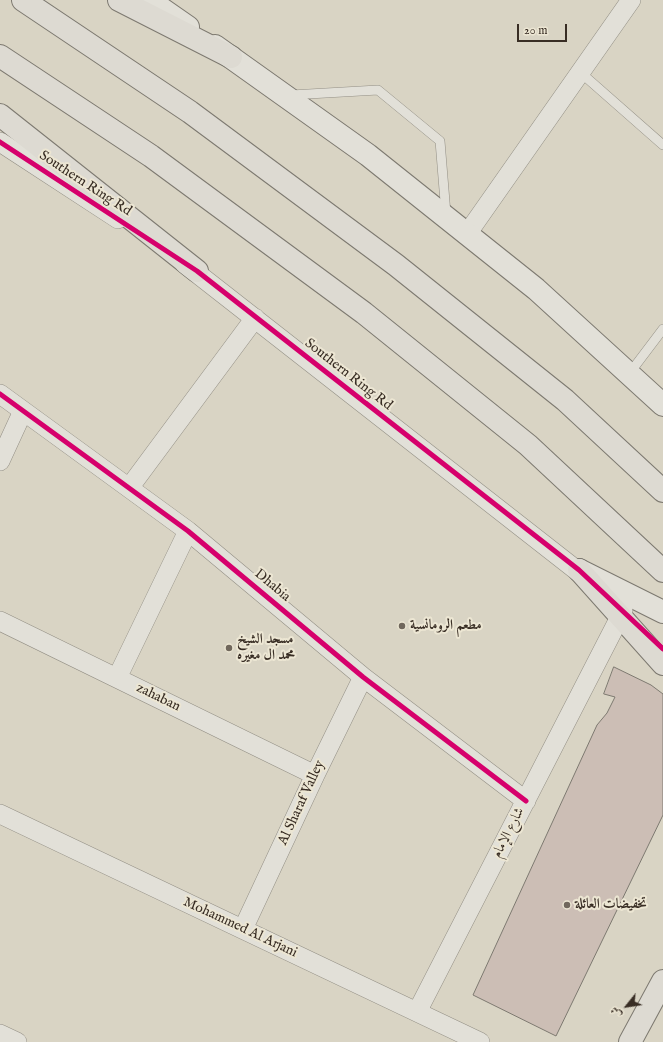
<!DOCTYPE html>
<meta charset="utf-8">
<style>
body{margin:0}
#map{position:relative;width:663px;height:1042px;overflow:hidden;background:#d9d4c4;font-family:"IM FELL English",Amiri,serif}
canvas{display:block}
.north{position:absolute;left:607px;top:986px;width:40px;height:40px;-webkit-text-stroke:3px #ece6d3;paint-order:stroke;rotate:240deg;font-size:11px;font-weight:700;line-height:16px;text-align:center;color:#382d24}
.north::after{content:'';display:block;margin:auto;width:14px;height:18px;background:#382d24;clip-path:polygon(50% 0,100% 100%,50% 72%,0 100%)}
.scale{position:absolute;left:517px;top:24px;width:50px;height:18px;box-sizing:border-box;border:2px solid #382d24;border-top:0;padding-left:5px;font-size:12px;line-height:14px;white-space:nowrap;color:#382d24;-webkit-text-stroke:3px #ece6d3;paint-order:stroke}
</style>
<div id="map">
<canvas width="663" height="1042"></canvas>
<div class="north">ش</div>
<div class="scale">20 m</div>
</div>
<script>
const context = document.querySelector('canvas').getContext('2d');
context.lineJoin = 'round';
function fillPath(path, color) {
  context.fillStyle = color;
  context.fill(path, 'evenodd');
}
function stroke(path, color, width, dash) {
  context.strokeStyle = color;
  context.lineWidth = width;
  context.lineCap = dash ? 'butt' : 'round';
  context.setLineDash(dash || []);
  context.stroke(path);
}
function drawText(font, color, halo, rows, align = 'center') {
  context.font = font + ' "IM FELL English",Amiri,serif';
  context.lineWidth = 4;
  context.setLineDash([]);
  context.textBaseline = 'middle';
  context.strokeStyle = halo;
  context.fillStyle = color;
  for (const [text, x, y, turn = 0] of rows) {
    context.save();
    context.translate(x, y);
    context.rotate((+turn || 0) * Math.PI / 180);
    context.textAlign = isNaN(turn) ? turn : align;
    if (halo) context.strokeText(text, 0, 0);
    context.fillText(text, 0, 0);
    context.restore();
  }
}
const building = new Path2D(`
 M 614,667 L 651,685 L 663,694 L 663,815 L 556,1036 L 473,995 L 597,725 L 607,713 L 615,697 L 604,694 Z`);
fillPath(building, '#ccbeb5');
stroke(building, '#7d7970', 1);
const lane = new Path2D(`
 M 580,72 L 663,145
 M 291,95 L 378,90 L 440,141 L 446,214
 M 629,374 L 663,329`);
const street = new Path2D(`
 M 0,142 L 118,219
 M 467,234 L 631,0
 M 185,264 L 589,580
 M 0,394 L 188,531 L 363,677 L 526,801
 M 0,461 L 23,411
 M 129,488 L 255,318
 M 0,621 L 315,775
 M 117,678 L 188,531
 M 0,814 L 480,1042
 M 243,929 L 315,775 L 363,677
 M 417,1012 L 623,611
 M 0,1034 L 17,1042`);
const secondary = new Path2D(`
 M 149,0 L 188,27
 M 215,46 L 368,155 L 536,289 L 663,405
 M 579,570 L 663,612`);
const primary = new Path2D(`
 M 579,570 L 663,664
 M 630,1042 L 663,981`);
const highway = new Path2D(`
 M 23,0 L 190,112 L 396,265 L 565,400 L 663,491
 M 119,0 L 231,57
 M 0,56 L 151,156 L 364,313 L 528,445 L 663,571
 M 0,115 L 197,271`);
stroke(lane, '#938f85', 10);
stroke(street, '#938f85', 20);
stroke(secondary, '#7d7970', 24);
stroke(primary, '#7d7970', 24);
stroke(highway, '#7d7970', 24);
stroke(lane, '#e2e0d8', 9);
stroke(street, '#e2e0d8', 19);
stroke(secondary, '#e2e0d8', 22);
stroke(primary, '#dddad2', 22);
stroke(highway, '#dddad2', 22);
stroke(new Path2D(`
 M 0,142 L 197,271 L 579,570 L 663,649
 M 0,394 L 188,531 L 363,677 L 526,801`), '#d6006c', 5);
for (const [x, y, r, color] of [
 [402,626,4,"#70675c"],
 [229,648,4,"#70675c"],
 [567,905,4,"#70675c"]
]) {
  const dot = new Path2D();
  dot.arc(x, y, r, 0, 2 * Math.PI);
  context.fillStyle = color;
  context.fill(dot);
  stroke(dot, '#ece6d3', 1.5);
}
drawText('14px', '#382d24', '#ece6d3', [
 ["Southern Ring Rd",85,184,33],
 ["Southern Ring Rd",348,375,38],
 ["Dhabia",272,586,40],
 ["zahaban",158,698,26],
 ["Al Sharaf Valley",302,803,-65],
 ["شارع الإمام",509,833,-63],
 ["Mohammed Al Arjani",240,928,25]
]);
drawText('bold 14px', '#382d24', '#ece6d3', [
 ["مطعم الرومانسية",410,626],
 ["مسجد الشيخ",237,640],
 ["محمد ال مغيره",237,656],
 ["تخفيضات العائلة",575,905]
], 'left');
</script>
